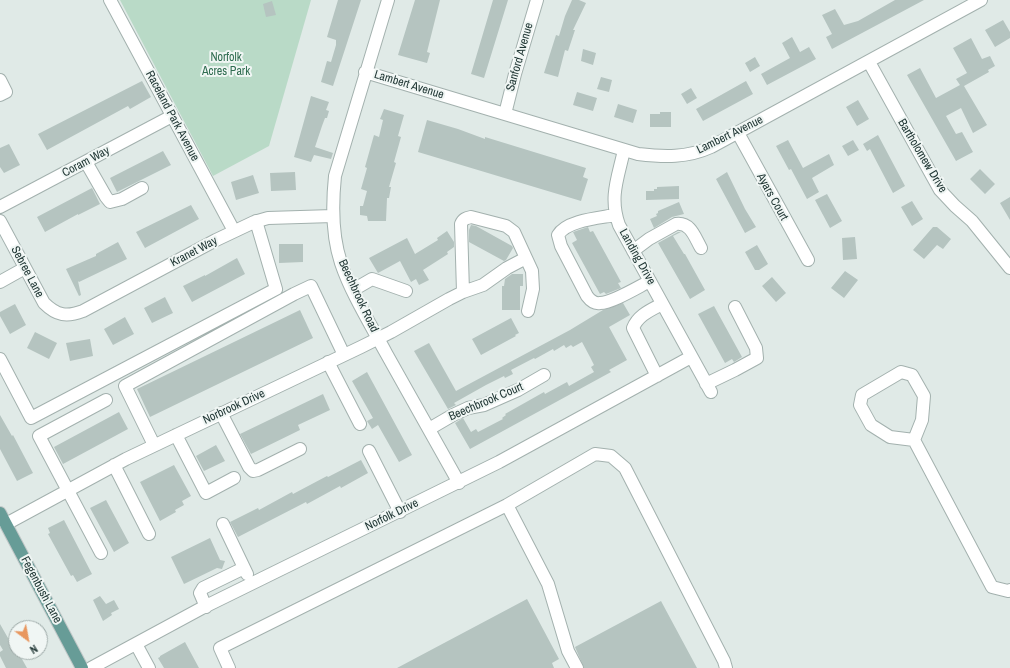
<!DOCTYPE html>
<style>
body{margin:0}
#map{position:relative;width:1010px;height:668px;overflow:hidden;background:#e0eae7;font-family:"Archivo Narrow",sans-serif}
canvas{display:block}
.north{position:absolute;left:8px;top:620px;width:40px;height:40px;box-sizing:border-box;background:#f0f6f4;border:1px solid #9eaaa8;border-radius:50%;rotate:148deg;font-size:11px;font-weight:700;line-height:16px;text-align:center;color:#223836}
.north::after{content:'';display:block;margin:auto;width:14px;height:18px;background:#e8975f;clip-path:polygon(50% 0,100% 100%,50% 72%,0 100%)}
</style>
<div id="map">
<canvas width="1010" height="668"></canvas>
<div class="north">N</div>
</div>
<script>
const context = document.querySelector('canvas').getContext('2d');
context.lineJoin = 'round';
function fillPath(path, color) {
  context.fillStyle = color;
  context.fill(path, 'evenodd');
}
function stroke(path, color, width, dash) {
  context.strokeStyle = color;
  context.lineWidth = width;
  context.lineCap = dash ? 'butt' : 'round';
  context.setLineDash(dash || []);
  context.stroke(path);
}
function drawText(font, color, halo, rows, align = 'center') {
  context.font = font + ' "Archivo Narrow",sans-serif';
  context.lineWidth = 4;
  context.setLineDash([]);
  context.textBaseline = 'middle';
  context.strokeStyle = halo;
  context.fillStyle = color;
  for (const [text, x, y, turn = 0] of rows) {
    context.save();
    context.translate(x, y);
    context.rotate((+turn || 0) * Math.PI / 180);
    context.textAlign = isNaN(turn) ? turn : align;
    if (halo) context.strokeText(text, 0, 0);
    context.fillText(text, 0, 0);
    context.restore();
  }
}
fillPath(new Path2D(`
 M 120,0 L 311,0 L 269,146 L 213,176 Z`), '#b9dac7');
fillPath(new Path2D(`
 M 338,0 L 361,0 L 333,86 L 321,82 L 327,61 L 331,62 L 336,45 L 336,40 L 327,37 Z
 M 415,0 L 440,0 L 427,52 L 430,53 L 427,63 L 398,55 Z
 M 493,0 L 508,0 L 484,78 L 471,74 Z
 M 572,0 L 579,0 L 586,3 L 573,30 L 575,30 L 568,51 L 565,50 L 558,77 L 544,73 L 556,35 L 559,36 L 565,16 Z
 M 895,0 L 924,0 L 832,49 L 826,37 L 832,34 L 822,15 L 835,9 L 844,25 L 858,21 Z
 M 272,1 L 276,15 L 266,17 L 263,4 Z
 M 1003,20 L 1010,32 L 1010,38 L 995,47 L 985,30 Z
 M 792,37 L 800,52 L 809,47 L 816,59 L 767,85 L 761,74 L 790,58 L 782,43 Z
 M 971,38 L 982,59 L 990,56 L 995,66 L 988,70 L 989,72 L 964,86 L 987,125 L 973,133 L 961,108 L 946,116 L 956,134 L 962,132 L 973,152 L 956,161 L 907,75 L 920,68 L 936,98 L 960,85 L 956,79 L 967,73 L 953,48 Z
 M 583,49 L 596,53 L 593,65 L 581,61 Z
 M 755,57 L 760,66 L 750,72 L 745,63 Z
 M 601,77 L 612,80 L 609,92 L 597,89 Z
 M 142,81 L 151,97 L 130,109 L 128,106 L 47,150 L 38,134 Z
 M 746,81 L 753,94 L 703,121 L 696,109 Z
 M 691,88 L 697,98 L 687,104 L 681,94 Z
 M 577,92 L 597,98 L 593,111 L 573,105 Z
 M 311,96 L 329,102 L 326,110 L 329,111 L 327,118 L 325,118 L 322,126 L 315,147 L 333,153 L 331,159 L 314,155 L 311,162 L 294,157 Z
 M 858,100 L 869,119 L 857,126 L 846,107 Z
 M 618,104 L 637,110 L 633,123 L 614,117 Z
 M 384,109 L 404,115 L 398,136 L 401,137 L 394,162 L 396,163 L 389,187 L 391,187 L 389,198 L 387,198 L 386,221 L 368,221 L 367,216 L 360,215 L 360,206 L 363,206 L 367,191 L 361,189 L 367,168 L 365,167 L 374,135 L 379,137 L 383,120 L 380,119 Z
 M 660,112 L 671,112 L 671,127 L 650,127 L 650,114 L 660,114 Z
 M 427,120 L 458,129 L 485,139 L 485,137 L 586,168 L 583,177 L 588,179 L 581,201 L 418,152 Z
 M 878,135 L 905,186 L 893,193 L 870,149 L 867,151 L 863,144 Z
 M 788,140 L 803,168 L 829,154 L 834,165 L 812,178 L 819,192 L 807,199 L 791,169 L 789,170 L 776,146 Z
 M 853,140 L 859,150 L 848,156 L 842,146 Z
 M 9,144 L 20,165 L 4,173 L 0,167 L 0,148 Z
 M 163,151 L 171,165 L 117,192 L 110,178 Z
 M 980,169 L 995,184 L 985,194 L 970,179 Z
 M 295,172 L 296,190 L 271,191 L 270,173 Z
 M 727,172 L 745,209 L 756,227 L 745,233 L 716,179 Z
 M 253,175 L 259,193 L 236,200 L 231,182 Z
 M 679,186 L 679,199 L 646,200 L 646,191 L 654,191 L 654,189 L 657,189 L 657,187 Z
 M 92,188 L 100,204 L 78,215 L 78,214 L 45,232 L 37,217 Z
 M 827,194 L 842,221 L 830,228 L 815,200 Z
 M 1010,197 L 1010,220 L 1000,203 Z
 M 912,201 L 923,219 L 912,226 L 901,207 Z
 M 679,202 L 684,214 L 672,217 L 654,228 L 650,219 L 657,216 L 656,214 L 658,213 L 658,211 Z
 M 191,205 L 199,219 L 145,248 L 136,232 Z
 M 471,225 L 476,226 L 512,246 L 513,248 L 506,260 L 504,261 L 469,242 L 469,230 Z
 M 588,227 L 590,232 L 593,231 L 621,282 L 618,283 L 621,288 L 606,294 L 604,292 L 600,294 L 572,243 L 577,240 L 573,232 Z
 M 933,227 L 937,227 L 951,239 L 943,249 L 937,245 L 924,259 L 913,250 Z
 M 447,231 L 454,242 L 454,247 L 447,252 L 448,254 L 423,270 L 429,280 L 419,285 L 416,279 L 411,282 L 400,261 L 378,273 L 369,258 L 407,238 L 415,254 L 438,240 L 437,238 Z
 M 678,232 L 681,232 L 673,236 L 684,254 L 685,254 L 705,290 L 690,299 L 658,243 Z
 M 855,237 L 857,259 L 843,260 L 842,238 Z
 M 118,242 L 127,259 L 79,282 L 78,281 L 81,295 L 79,296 L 66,269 L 96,256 L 96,254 Z
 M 279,244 L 303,244 L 303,262 L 279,263 Z
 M 757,245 L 768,264 L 759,270 L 755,270 L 745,252 Z
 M 237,258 L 245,274 L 192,302 L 183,286 L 205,275 L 205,276 Z
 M 845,271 L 858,280 L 844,298 L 831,288 Z
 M 512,274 L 523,274 L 523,286 L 520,286 L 520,310 L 502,310 L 502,286 L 504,286 L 505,279 Z
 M 772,277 L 786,293 L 776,302 L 762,286 Z
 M 165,297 L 173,313 L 152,323 L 144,308 Z
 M 623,303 L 630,315 L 609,327 L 627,360 L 609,370 L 611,372 L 470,449 L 455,423 L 463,418 L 471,432 L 476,429 L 478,432 L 503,419 L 502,418 L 506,415 L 505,414 L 544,392 L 545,394 L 567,382 L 569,386 L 594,372 L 591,367 L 594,365 L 590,357 L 582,342 L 573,347 L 571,345 L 566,348 L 564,345 L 554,351 L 553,349 L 535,359 L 534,358 L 511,370 L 513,374 L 505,378 L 504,376 L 486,385 L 454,403 L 456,405 L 448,409 L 414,351 L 429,343 L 456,391 L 570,330 L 603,310 Z
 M 15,304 L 26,325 L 10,334 L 0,316 L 0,312 Z
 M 714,306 L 742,357 L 734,362 L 732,359 L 725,363 L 698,314 Z
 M 300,310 L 313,338 L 150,417 L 137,389 Z
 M 125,317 L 134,334 L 113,345 L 104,329 Z
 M 511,318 L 519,333 L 515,335 L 516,336 L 481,355 L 472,339 Z
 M 35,332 L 57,343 L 49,359 L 27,348 Z
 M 90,339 L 93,356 L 70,361 L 66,343 Z
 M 367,372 L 412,455 L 399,462 L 378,425 L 372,429 L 367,421 L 373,418 L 352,381 Z
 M 323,394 L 330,410 L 298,425 L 300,430 L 251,454 L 240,434 Z
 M 119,412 L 128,429 L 63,464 L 54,447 Z
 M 0,415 L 12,436 L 13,435 L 33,473 L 17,481 L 0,449 Z
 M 216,445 L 225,461 L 204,471 L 196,456 Z
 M 361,460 L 368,473 L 341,488 L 340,486 L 307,504 L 306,502 L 238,537 L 230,522 L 258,508 L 259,510 L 292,492 L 293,494 L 327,476 L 328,477 Z
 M 174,465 L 191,496 L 182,501 L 184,505 L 175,510 L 176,512 L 160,521 L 140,482 Z
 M 106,500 L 129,543 L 114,552 L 90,508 Z
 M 64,520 L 92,574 L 77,582 L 73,575 L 71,576 L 48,534 L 50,533 L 48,528 Z
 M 210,538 L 220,560 L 225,561 L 222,569 L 217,568 L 184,584 L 171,557 Z
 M 100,596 L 106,604 L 114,600 L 119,609 L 111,613 L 112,615 L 103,621 L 93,600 Z
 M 527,599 L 559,659 L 552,663 L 554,668 L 397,668 Z
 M 661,601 L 697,668 L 584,668 L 575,647 Z
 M 0,624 L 12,645 L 13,644 L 16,652 L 18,652 L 27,668 L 6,668 L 0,656 L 0,652 L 3,650 L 0,645 Z
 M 185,642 L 199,668 L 164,668 L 158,658 L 160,657 L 160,656 Z`), '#b5c4c0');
const minor = new Path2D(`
 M 110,0 L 234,231
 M 388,0 L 335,176 C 332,205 332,236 341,263 C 351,293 371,325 386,353 C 410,396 435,440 459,483
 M 869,62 L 940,190 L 955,206 L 972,221 L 1010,268
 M 365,72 L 638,154 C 664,157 687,158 711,147 L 981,0
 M 0,80 L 6,92 L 0,95
 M 505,114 L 515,74 L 537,0
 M 738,133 L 808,260
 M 624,150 C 618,178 609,197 619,225 L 711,392
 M 86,162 L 106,197 L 110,202 L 122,199 L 142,188
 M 0,207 L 172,116
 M 615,215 C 600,218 567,220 558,235 L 561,246 L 587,296 C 590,300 594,304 600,303 C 612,303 638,287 650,281
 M 0,221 L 44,303 C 57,316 67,317 83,311 L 216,240 L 254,222 L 268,218 L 333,216
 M 633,251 L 649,239 L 676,224 C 691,222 695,238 701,248
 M 0,282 L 25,268
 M 353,290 L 372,279 L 406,291
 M 463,292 L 461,224 C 463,219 466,218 471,217 L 506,226 L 514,232 L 532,271 L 533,289 L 528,311
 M 0,359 L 31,418 L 276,289 L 256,221
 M 328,362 L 360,424
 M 901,372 L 912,375 L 924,396 L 922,420 L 914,440 L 890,437 L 871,425 L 860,405 L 862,395 Z
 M 657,376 L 633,328 C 638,315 651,310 662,304
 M 706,384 L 735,370 L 757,358 L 756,348 L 735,307
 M 221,413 L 249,467 L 253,471 L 258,470 L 300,449
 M 429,429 L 453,415 L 468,408 L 484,405 L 518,390 L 544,375
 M 176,435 L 206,493 L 234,478
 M 914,440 L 992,587 L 1008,591 L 1010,590
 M 154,445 L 125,386 L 294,294 L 311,286 L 344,355
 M 369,451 L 400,512
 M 114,465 L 149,534
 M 507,505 L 548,584 L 568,651 L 577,668
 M 6,524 L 126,459 L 361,347 L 391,332 L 449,299 L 463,292 L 483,285 L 507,268 L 526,258
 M 223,524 L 247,574
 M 101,553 C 80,514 60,475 39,436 L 106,400
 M 206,607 L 200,593 L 203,588 L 244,568
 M 136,644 L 149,668
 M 91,668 L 202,608 L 499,462 L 691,357
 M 229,668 L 220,648 L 507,505 L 595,454 L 611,456 L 625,468 L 724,661 L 726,668`);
const major = new Path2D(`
 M 0,513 L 82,668`);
stroke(minor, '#a3b1ae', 14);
stroke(major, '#c1c7c7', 14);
stroke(minor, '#fff', 12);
stroke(major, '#679c97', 12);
drawText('12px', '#223836', '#f0f6f4', [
 ["Sanford Avenue",520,57,-74],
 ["Lambert Avenue",409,85,17],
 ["Raceland Park Avenue",172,116,62],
 ["Lambert Avenue",730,135,-26],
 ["Bartholomew Drive",922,156,59],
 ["Coram Way",86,162,-28],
 ["Ayars Court",772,197,61],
 ["Kranet Way",194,252,-28],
 ["Landing Drive",637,257,61],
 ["Sebree Lane",27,272,62],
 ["Beechbrook Road",358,296,65],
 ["Beechbrook Court",486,402,-23],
 ["Norbrook Drive",234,407,-25],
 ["Norfolk Drive",392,515,-26],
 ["Fegenbush Lane",41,590,62]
]);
drawText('12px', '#2f6c50', '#f0f6f4', [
 ["Norfolk",226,58],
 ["Acres Park",226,72]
]);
</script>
